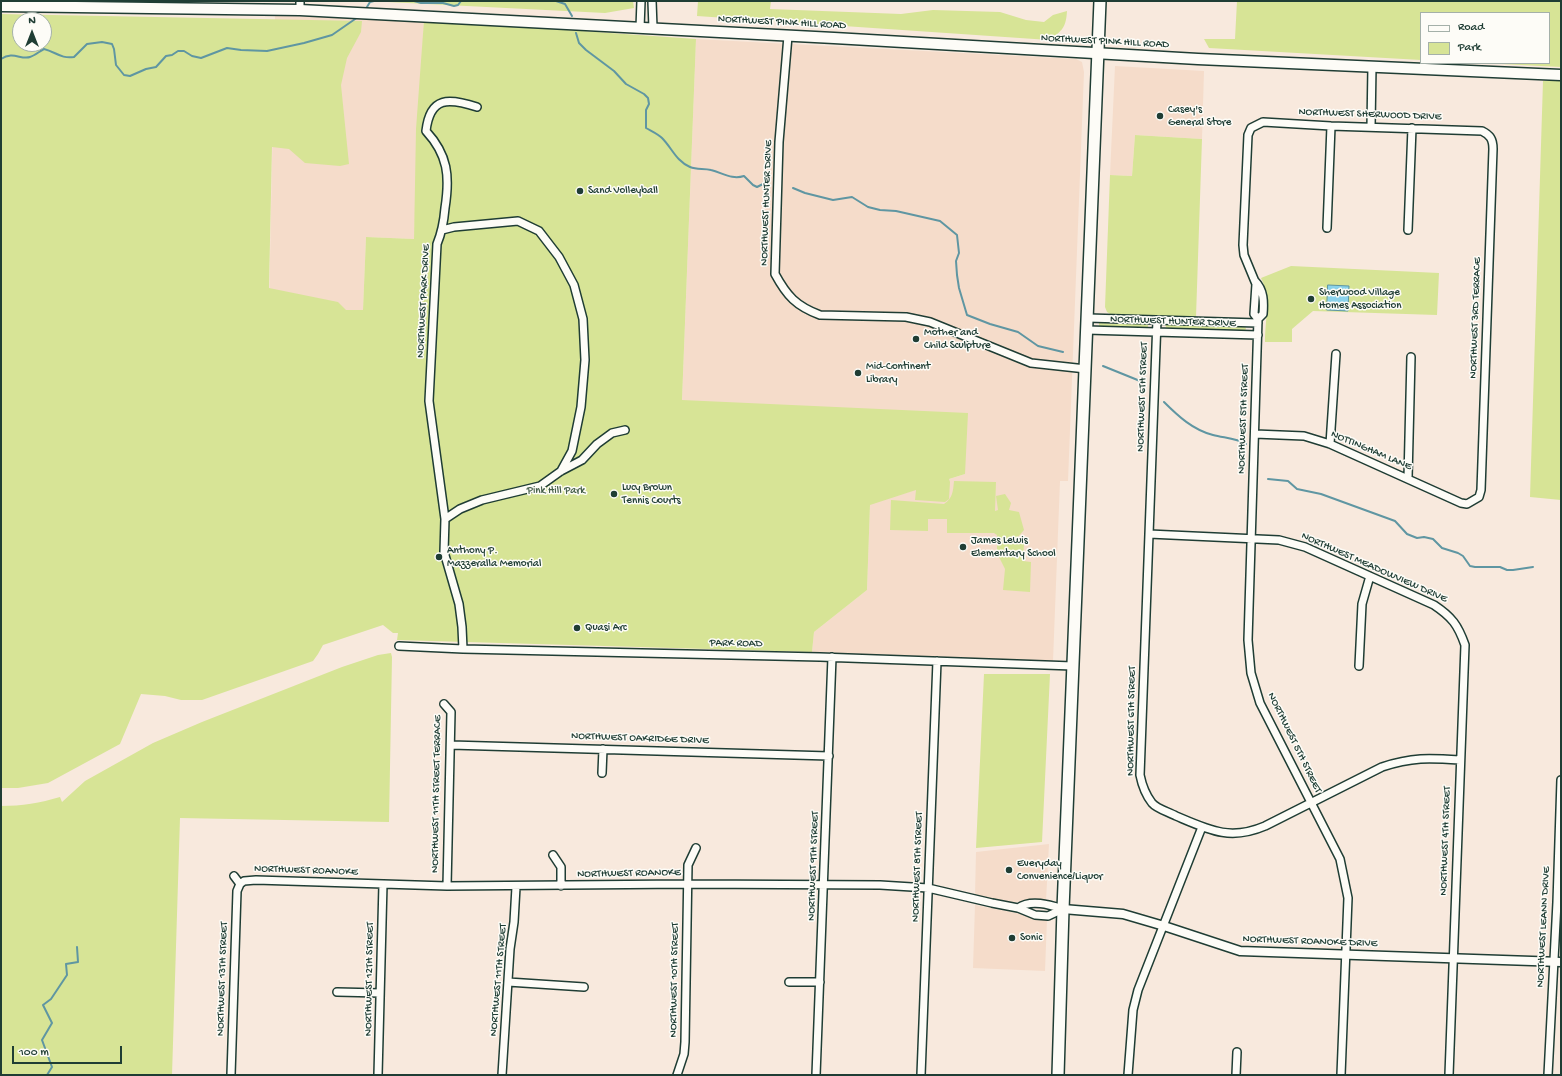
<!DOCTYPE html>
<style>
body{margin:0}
#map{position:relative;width:1562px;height:1076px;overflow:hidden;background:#f8e9dd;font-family:"Gochi Hand",sans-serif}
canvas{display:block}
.frame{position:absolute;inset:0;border:2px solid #1f3d34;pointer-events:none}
.legend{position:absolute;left:1420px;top:12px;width:130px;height:52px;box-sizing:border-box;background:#fdfcf7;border:1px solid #a4b0a9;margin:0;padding:5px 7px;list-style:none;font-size:12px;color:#1f3d34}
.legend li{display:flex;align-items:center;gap:8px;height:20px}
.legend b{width:20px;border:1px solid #a4b0a9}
.north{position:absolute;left:12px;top:12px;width:40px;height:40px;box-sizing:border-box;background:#fdfcf7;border:1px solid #a4b0a9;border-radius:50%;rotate:0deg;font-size:11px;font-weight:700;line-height:16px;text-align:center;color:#1f3d34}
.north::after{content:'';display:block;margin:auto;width:14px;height:18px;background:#1f3d34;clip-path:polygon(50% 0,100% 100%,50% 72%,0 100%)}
.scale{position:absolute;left:12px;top:1046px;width:110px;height:18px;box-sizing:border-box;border:2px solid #1f3d34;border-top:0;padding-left:5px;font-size:12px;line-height:14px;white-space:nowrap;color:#1f3d34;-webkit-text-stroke:3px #fdfcf7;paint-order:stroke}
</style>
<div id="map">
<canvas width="1562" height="1076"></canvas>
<div class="frame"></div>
<ul class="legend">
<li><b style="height:5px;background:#fdfcf7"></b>Road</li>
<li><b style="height:11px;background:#d7e496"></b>Park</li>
</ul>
<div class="north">N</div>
<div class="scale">100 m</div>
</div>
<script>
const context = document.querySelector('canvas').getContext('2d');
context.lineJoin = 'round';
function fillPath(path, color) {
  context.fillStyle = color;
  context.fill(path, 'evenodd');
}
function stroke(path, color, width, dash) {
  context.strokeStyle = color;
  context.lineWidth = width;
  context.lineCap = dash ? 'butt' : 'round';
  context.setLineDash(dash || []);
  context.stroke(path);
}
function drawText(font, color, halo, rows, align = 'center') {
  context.font = font + ' "Gochi Hand",sans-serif';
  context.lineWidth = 3;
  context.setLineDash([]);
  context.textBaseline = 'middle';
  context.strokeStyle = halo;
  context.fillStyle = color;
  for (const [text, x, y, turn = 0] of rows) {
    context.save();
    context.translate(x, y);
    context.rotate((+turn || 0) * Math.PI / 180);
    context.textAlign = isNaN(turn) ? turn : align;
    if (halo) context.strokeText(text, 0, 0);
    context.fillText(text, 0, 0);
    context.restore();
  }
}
fillPath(new Path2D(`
 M 275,16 L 424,20 L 414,239 L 366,237 L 363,311 L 269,307 Z
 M 696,39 L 1076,59 L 1082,62 L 1084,72 L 1068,481 L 1060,481 L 1053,661 L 812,652 L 814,632 L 867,590 L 870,504 L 965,474 L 682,401 Z
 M 1115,66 L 1204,71 L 1202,139 L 1135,135 L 1132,176 L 1110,175 Z
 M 1049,844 L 1046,901 L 1010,902 L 975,895 L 976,852 Z
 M 975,905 L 1047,919 L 1045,971 L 973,968 Z`), '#f5dcca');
fillPath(new Path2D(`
 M 368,1 L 633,1 L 634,8 L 605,13 Z
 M 698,1 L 771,1 L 770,9 L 901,14 L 933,10 L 1000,12 L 1026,20 L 1044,22 L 1053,15 L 1067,11 C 1066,28 1062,31 1049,40 L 697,16 Z
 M 1237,1 L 1561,1 L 1561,67 L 1481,63 L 1549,63 L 1549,13 L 1421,13 L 1421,60 L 1209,48 L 1204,39 L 1235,39 Z
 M 1,14 L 362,21 L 361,32 L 347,58 L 341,85 L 349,164 L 340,166 L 305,163 L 289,149 L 272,147 L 269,288 L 338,302 L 346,310 L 363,310 L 366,237 L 414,239 L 416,129 L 424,20 L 696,39 L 682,400 L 968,413 L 965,474 L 949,479 L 950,482 L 949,499 L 945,502 L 915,500 L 916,490 L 870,505 L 867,590 L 814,632 L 812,652 L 397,640 L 398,633 L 393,633 L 383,625 L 323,645 L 318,654 L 313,661 L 202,700 L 181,700 L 165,696 L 141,694 L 120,744 L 48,783 L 18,788 L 1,788 ZM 20,20 L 44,20 L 44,44 L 20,44 Z
 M 1543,81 L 1561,81 L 1561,500 L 1530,497 Z
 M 1135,135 L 1202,139 L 1196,317 L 1112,315 L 1107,312 L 1105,307 L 1110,175 L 1132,176 Z
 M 1291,266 L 1439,273 L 1437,315 L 1313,311 L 1292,329 L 1292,342 L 1265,342 C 1265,322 1271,297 1261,278 Z
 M 1127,322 L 1148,323 L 1148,327 L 1145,329 L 1099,327 L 1099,323 L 1119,324 Z
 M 1167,323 L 1245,326 L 1246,329 L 1244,332 L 1167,329 L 1165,324 Z
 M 954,481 L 996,482 L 995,511 L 998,510 L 996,496 L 1005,494 L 1011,503 L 1009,510 L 1019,512 L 1024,530 L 1016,539 L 1024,542 L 1023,561 L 1031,562 L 1030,592 L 1003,590 L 1005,569 L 997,553 L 997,535 L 994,533 L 947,533 L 947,519 L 928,519 L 928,531 L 890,530 L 891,500 L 944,504 C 953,498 953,491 954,481 Z
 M 391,653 L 392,657 L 389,822 L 180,818 L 172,1075 L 1,1075 L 1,806 C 22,806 40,803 60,797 L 62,802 L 85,781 L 153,743 L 202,722 L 342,667 L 378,655 Z
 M 984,674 L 1050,674 L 1042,842 L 976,848 Z`), '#d7e496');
const water = new Path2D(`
 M 1328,285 L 1349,286 L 1348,311 L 1327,310 Z`);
fillPath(water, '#8ad2eb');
stroke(water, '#5f96a2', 1);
stroke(new Path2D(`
 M 414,1 L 421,3 L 443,3 L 454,6 L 458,5 L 461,1
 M 556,1 L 565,4 L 572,16
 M 367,7 L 370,2 L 374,1
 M 576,33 L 579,43 L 586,50 L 614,71 L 626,84 L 644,94 L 648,98 L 649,104 L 646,110 L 646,128 C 651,131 658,134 662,138 C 672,148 676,161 690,167 C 697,170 704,168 711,170 C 723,173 732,180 744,176 L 753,185 L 757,187 L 767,182
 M 1,59 C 13,51 21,60 30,57 C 34,56 40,51 44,49 C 56,52 61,59 74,57 L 87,44 L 102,42 L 112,44 L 114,49 L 116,65 L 124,75 L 130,76 L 146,69 L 156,67 L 166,56 L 172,55 L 178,51 L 184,51 L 192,56 L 201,58 L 227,48 L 241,50 L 267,51 L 304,43 L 332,35 L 358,17
 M 793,188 L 805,193 L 833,200 L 852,197 L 868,207 L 880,210 L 896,211 L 940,221 L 957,235 L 959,253 L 956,261 L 957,275 L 959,288 L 967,315 L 990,324 L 1018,332 L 1038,346 L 1063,352
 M 1103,366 L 1145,383
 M 1164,402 C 1178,416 1193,430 1213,435 C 1224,438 1236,438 1246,444
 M 1268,479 L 1288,481 L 1297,489 L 1321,494 L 1395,521 L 1407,534 L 1417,538 L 1424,537 L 1433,539 L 1442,548 L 1458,553 L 1463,556 L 1470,566 L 1475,567 L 1500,567 L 1507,570 L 1513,570 L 1533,567
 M 47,1075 L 52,1067 L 42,1040 L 52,1023 L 43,1005 L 51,999 L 67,975 L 66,964 L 78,962 L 77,947`), '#5f96a2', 2);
const minor = new Path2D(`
 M 652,1 L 653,28
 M 300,10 L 300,1
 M 640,28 L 641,1
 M 788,36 L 779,142 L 775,274 C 787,296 796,306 820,315 L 906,317 L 930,322 L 1031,363 L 1086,369
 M 477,107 C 449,98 430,96 426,131 C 448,155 450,176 445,208 C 444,220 442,232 437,244 L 429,401 L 445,519 L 460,509 L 482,500 L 540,486 L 561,471 L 582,460 L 597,444 L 612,433 L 625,430
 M 1371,127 L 1372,66
 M 1327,228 L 1331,126
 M 442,230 L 454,227 L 518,221 L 539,231 L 559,257 L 574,285 L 583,319 L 585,360 L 581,407 L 572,451 L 561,471
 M 1408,230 L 1412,128
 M 1255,281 C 1264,290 1264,302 1263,314 L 1258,319
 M 1088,318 L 1258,323
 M 1157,320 L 1140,775 C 1142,785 1145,794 1152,803 C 1157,809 1169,812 1176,816 C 1209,830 1230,841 1265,826 L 1382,767 C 1412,757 1429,758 1460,760
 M 1087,330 L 1258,335
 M 1255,434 L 1304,436 L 1330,444 L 1461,503 L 1467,504 L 1479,497 L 1481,490 L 1493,149 C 1493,139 1490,135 1482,131 L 1331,126 L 1263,122 L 1251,128 L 1248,135 L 1243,245 L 1244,255 L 1256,284 L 1254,314 L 1258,319 L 1248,640 L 1251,673 L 1260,703 L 1340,859 L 1348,898 L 1341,1075
 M 1330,444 L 1336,354
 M 1408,478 L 1411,357
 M 445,519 L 444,552 L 459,604 L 462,627 L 463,649
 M 1149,534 L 1279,540 L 1305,547 L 1434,605 C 1452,617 1458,625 1465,645 L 1449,1075
 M 399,646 L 463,649 L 820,657 L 1073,666
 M 1359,666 L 1362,604 L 1370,576
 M 444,704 L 451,712 L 447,886
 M 451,745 L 829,756
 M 602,773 L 603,749
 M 553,855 L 561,867 L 561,886
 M 234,876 L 240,884
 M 240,884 L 244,881 L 256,880 L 447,886 L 687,884 L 880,885 L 928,888 L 992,903 L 1018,908 L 1035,915 L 1048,916 L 1063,909
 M 1018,908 C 1031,899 1050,905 1063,909
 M 508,982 L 584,987
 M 789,982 L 820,982
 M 337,992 L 380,993
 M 231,1075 L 237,891 L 240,884
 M 378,1075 L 383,884
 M 502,1075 L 510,949 L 514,922 L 516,887
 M 677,1075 L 684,1054 L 685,1042 L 688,865 L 696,848
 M 816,1075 L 832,657
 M 921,1075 L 937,661
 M 1128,1075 L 1133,1010 L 1138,990 L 1202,827
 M 1236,1075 L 1237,1052
 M 1548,1075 L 1557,902 L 1561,780`);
const tertiary = new Path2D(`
 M 1063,909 L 1123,914 L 1164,926 L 1240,951 L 1561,962`);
const secondary = new Path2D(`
 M 1,6 L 300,10 L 834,38 L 1198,59 L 1561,75`);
const primary = new Path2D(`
 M 1058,1075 L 1063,909 L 1100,1`);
stroke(minor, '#1f3d34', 10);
stroke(tertiary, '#1f3d34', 11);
stroke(secondary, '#1f3d34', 13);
stroke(primary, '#1f3d34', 14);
stroke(minor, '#fdfcf7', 7);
stroke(tertiary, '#fdfcf7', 8);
stroke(secondary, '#fdfcf7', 10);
stroke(primary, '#fdfcf7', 11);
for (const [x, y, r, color] of [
 [1160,116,4,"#1f3d34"],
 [580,191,4,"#1f3d34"],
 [1311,299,4,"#1f3d34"],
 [916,339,4,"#1f3d34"],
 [858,373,4,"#1f3d34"],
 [614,494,4,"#1f3d34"],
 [963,547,4,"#1f3d34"],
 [439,557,4,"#1f3d34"],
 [577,628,4,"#1f3d34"],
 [1009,870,4,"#1f3d34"],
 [1012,938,4,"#1f3d34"]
]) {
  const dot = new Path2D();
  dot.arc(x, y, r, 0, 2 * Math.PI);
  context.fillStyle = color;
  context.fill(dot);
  stroke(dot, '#fdfcf7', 1.5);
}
drawText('11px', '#1f3d34', '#fdfcf7', [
 ["NORTHWEST PINK HILL ROAD",782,23,3],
 ["NORTHWEST PINK HILL ROAD",1105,42,3],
 ["NORTHWEST SHERWOOD DRIVE",1370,115,2],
 ["NORTHWEST HUNTER DRIVE",767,203,-88],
 ["NORTHWEST PARK DRIVE",424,301,-87],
 ["NORTHWEST 3RD TERRACE",1476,318,-88],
 ["NORTHWEST HUNTER DRIVE",1173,322,2],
 ["NORTHWEST 6TH STREET",1143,397,-88],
 ["NORTHWEST 5TH STREET",1244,419,-88],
 ["NOTTINGHAM LANE",1371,451,23],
 ["NORTHWEST MEADOWVIEW DRIVE",1374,568,24],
 ["PARK ROAD",736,644,1],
 ["NORTHWEST 6TH STREET",1132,721,-89],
 ["NORTHWEST OAKRIDGE DRIVE",640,739,2],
 ["NORTHWEST 5TH STREET",1294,743,64],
 ["NORTHWEST 11TH STREET TERRACE",437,794,-89],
 ["NORTHWEST 4TH STREET",1446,841,-88],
 ["NORTHWEST 9TH STREET",814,866,-88],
 ["NORTHWEST 8TH STREET",918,867,-88],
 ["NORTHWEST ROANOKE",306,871,2],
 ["NORTHWEST ROANOKE",629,874,-1],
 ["NORTHWEST LEANN DRIVE",1544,927,-87],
 ["NORTHWEST ROANOKE DRIVE",1310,942,2],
 ["NORTHWEST 13TH STREET",223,979,-88],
 ["NORTHWEST 12TH STREET",370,979,-89],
 ["NORTHWEST 11TH STREET",499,980,-85],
 ["NORTHWEST 10TH STREET",675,980,-89]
]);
drawText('11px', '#1f3d34', '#fdfcf7', [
 ["Casey's",1168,110],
 ["General Store",1168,123],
 ["Sand Volleyball",588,191],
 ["Sherwood Village",1319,293],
 ["Homes Association",1319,306],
 ["Mother and",924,333],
 ["Child Sculpture",924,346],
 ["Mid-Continent",866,367],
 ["Library",866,380],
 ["Lucy Brown",622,488],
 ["Tennis Courts",622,501],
 ["James Lewis",971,541],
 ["Elementary School",971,554],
 ["Anthony P.",447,551],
 ["Mazzeralla Memorial",447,564],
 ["Quasi Arc",585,628],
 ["Everyday",1017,864],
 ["Convenience/Liquor",1017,877],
 ["Sonic",1020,938]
], 'left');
drawText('11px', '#445e48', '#fdfcf7', [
 ["Pink Hill Park",556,491]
]);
</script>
